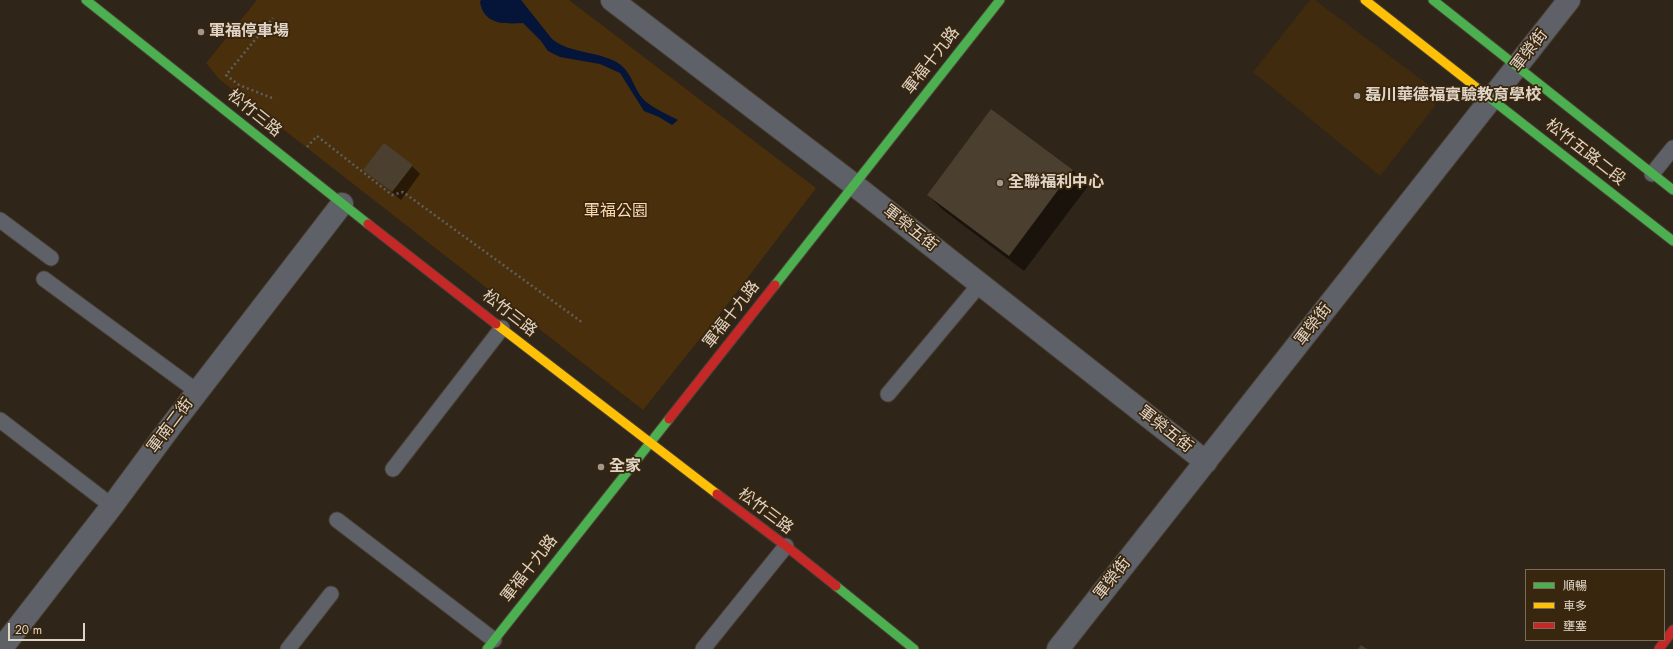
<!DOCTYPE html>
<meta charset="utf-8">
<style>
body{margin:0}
#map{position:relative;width:1673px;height:649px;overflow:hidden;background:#2f2518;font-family:Jost,"Noto Sans TC",sans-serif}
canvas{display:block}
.legend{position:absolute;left:1525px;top:569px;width:140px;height:72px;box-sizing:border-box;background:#39260e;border:1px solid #7c6c58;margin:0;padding:5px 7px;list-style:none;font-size:12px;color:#e0d4c6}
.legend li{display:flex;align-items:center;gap:8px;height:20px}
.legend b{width:20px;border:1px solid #7c6c58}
.scale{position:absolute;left:8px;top:623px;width:77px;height:18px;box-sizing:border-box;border:2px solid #e0d4c6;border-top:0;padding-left:5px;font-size:12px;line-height:14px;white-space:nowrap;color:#e0d4c6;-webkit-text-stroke:3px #39260e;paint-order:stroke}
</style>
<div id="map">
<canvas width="1673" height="649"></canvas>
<ul class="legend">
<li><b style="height:5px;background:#4caf50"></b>順暢</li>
<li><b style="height:5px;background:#ffc107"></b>車多</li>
<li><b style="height:5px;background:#c62828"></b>壅塞</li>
</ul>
<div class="scale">20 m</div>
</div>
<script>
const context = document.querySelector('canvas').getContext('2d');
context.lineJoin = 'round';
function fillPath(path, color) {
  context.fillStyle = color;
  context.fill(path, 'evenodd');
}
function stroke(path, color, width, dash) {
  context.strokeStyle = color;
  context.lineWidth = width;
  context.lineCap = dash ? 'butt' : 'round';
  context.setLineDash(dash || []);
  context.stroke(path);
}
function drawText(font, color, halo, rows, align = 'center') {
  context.font = font + ' Jost,"Noto Sans TC",sans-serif';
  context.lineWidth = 3.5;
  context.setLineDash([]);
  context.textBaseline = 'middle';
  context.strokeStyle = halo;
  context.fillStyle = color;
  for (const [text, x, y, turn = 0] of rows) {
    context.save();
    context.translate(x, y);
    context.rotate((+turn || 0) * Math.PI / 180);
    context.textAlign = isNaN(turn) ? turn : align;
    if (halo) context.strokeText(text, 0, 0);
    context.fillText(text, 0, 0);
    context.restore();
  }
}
fillPath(new Path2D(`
 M 1310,0 L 1315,0 L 1430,86 L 1435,106 L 1380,176 L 1253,72 Z`), '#402b0e');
fillPath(new Path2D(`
 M 257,0 L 569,0 L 816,188 L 730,301 L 643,410 L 220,80 L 206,63 Z`), '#492f0b');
fillPath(new Path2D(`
 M 481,0 L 521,0 L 552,39 C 569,54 603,51 621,65 C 632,74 634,89 643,99 C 652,108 667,114 678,120 L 672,125 L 659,117 L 644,111 L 620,73 L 600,64 L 560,57 L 548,51 L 541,41 L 523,23 C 504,24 484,25 480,2 Z`), '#041539');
fillPath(new Path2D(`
 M 992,110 L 1073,171 L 1088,186 L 1024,271 L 943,210 L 928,195 Z
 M 412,166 L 420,174 L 401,200 L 365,170 Z`), '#0007');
fillPath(new Path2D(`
 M 991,109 L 1073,170 L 1009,256 L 927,195 Z
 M 384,143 L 413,165 L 392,192 L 363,170 Z
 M 1361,645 L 1367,649 L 1358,649 Z`), '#4b3f2f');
const lane = new Path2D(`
 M 1652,174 L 1673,148
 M 0,220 L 51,258
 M 44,279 L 198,392
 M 888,394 L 980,284
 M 0,420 L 112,506
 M 393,469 L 502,328
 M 337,520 L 494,640
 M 288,649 L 331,594
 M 703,649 L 786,546`);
const street = new Path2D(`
 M 612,0 L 853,184 L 1206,462
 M 1,649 L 112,506 L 171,426 L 342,204
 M 1058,649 L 1569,0`);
const fast = new Path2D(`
 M 86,0 L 368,224
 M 1433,0 L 1673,190
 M 1477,88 L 1673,241
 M 775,285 L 1000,0
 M 836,586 L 914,649
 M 487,649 L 669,419`);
const slow = new Path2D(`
 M 1365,0 L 1477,88
 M 496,324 L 717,494`);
const jam = new Path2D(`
 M 368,224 L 496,324
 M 669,419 L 775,285
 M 717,494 L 786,546 L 836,586
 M 1659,649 L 1673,630`);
stroke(lane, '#4a4036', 17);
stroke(street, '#4a4036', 24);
stroke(fast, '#4a4036', 11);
stroke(slow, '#4a4036', 11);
stroke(jam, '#4a4036', 11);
stroke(new Path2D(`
 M 272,98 L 239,85 L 226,75 L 273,18
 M 307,147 L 317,136 L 392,195 L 403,192 L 583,323`), '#5f5f5f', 2.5, [2, 3]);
stroke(lane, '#5e6268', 15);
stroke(street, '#5e6268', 22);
stroke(fast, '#4caf50', 9);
stroke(slow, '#ffc107', 9);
stroke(jam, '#c62828', 9);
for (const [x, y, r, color] of [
 [201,32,4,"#a29789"],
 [1357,96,4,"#a29789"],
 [1000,183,4,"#a29789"],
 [601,467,4,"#a29789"]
]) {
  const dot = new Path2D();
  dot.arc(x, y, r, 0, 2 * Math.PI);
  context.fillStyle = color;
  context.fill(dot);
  stroke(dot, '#39260e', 1.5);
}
drawText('bold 16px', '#e0d4c6', '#39260e', [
 ["軍福停車場",209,32],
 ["磊川華德福實驗教育學校",1365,96],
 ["全聯福利中心",1008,183],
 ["全家",609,467]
], 'left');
drawText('16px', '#e0d4c6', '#39260e', [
 ["軍榮街",1530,51,-52],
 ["軍福十九路",932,61,-52],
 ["松竹三路",254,114,39],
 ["松竹五路二段",1585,153,38],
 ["軍榮五街",910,229,38],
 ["松竹三路",509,314,38],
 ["軍福十九路",732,315,-52],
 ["軍榮街",1314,325,-52],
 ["軍南二街",171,426,-53],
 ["軍榮五街",1165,430,38],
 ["松竹三路",765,512,37],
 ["軍福十九路",530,569,-52],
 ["軍榮街",1113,579,-52]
]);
drawText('16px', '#fed9ae', '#39260e', [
 ["軍福公園",616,212]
]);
</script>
